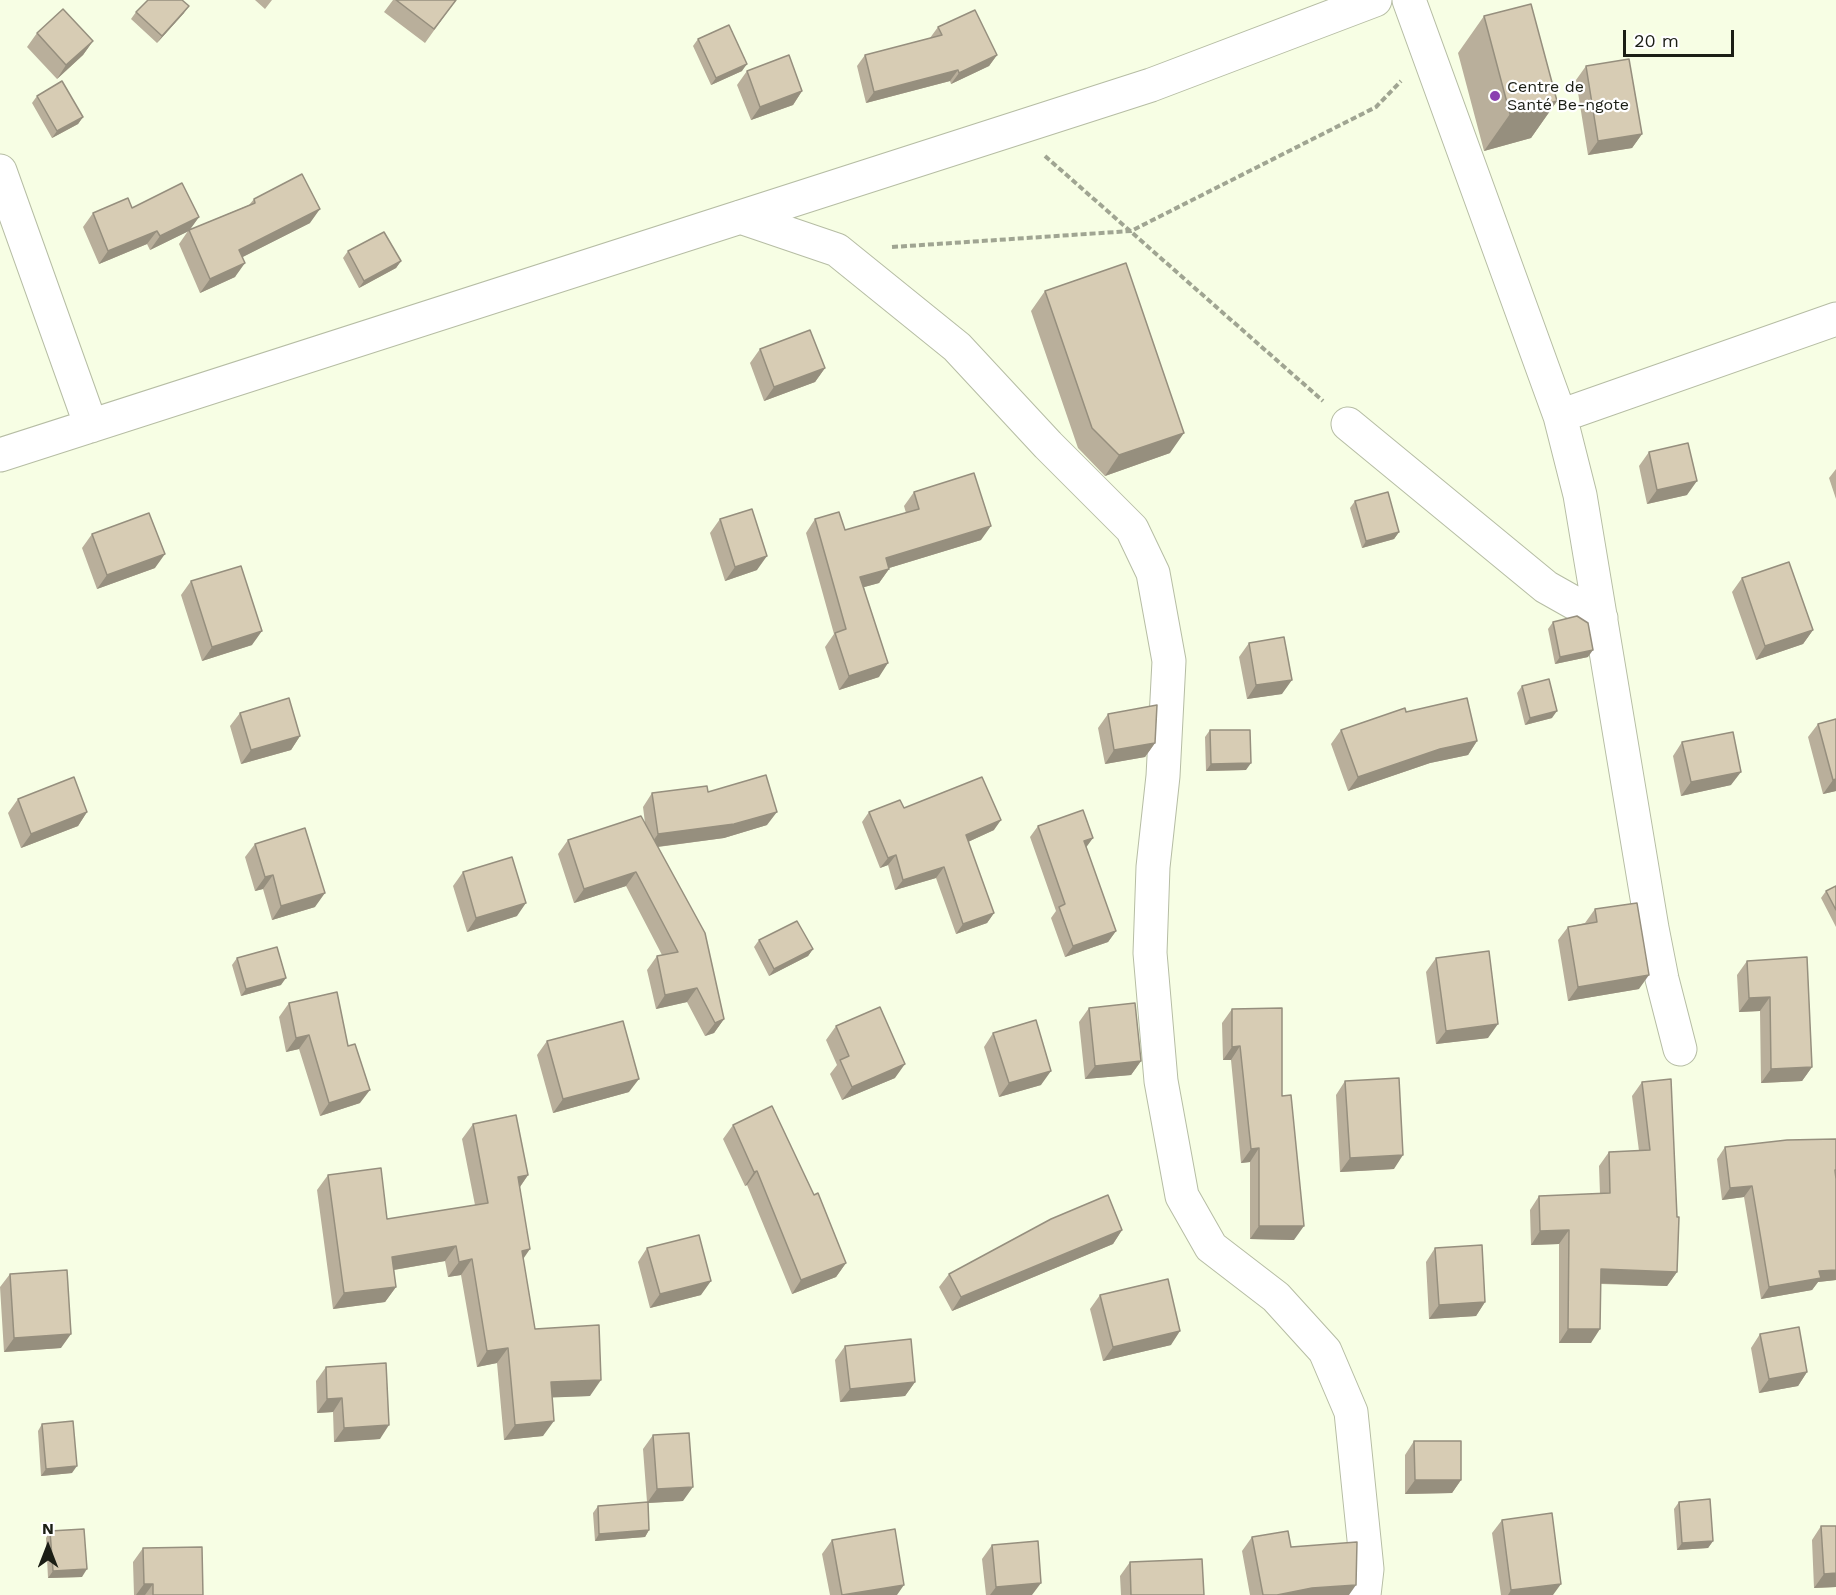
<!DOCTYPE html>
<meta charset="utf-8">
<style>
body{margin:0}
#map{position:relative;width:1836px;height:1595px;overflow:hidden;background:#f7fee4;font-family:"Work Sans",sans-serif}
canvas{display:block}
.north{position:absolute;left:18px;top:1517px;width:60px;height:60px;-webkit-text-stroke:4px #fff;paint-order:stroke;rotate:0deg;font-size:16px;font-weight:700;line-height:24px;text-align:center;color:#1b1e15}
.north::after{content:'';display:block;margin:auto;width:21px;height:27px;background:#1b1e15;clip-path:polygon(50% 0,100% 100%,50% 72%,0 100%)}
.scale{position:absolute;left:1623px;top:30px;width:111px;height:27px;box-sizing:border-box;border:3px solid #1b1e15;border-top:0;padding-left:8px;font-size:18px;line-height:21px;white-space:nowrap;color:#1b1e15;-webkit-text-stroke:4px #fff;paint-order:stroke}
</style>
<div id="map">
<canvas width="1836" height="1595"></canvas>
<div class="north">N</div>
<div class="scale">20 m</div>
</div>
<script>
const context = document.querySelector('canvas').getContext('2d');
context.lineJoin = 'round';
function stroke(path, color, width, dash) {
  context.strokeStyle = color;
  context.lineWidth = width;
  context.lineCap = dash ? 'butt' : 'round';
  context.setLineDash(dash || []);
  context.stroke(path);
}
function fillPath(path, color) {
  context.fillStyle = color;
  context.fill(path, 'evenodd');
}
function drawText(font, color, halo, rows, align = 'center') {
  context.font = font + ' "Work Sans",sans-serif';
  context.lineWidth = 4.5;
  context.setLineDash([]);
  context.textBaseline = 'middle';
  context.strokeStyle = halo;
  context.fillStyle = color;
  for (const [text, x, y, turn = 0] of rows) {
    context.save();
    context.translate(x, y);
    context.rotate((+turn || 0) * Math.PI / 180);
    context.textAlign = isNaN(turn) ? turn : align;
    if (halo) context.strokeText(text, 0, 0);
    context.fillText(text, 0, 0);
    context.restore();
  }
}
const minor = new Path2D(`
 M 1409,0 L 1560,416 L 1580,495 L 1652,928 L 1662,979 L 1680,1049
 M 0,171 L 91,426
 M 740,217 L 837,250 L 957,347 L 1048,445 L 1132,529 L 1153,573 L 1169,661 L 1163,776 L 1153,867 L 1150,953 L 1161,1081 L 1182,1196 L 1211,1247 L 1276,1297 L 1325,1351 L 1351,1412 L 1367,1569 L 1364,1595
 M 1560,416 L 1836,319
 M 1348,424 L 1546,587 L 1601,618
 M 0,455 L 1151,85 L 1375,0`);
stroke(minor, '#b6bda4', 35);
stroke(new Path2D(`
 M 1045,156 L 1323,401
 M 892,247 L 1131,231 L 1376,107 L 1401,81`), '#a0a592', 4, [6, 3]);
stroke(minor, '#fff', 33);
fillPath(new Path2D(`
 M 255,0 L 272,0 L 265,9 Z
 M 393,0 L 456,0 L 425,43 L 384,12 Z
 M 136,12 L 184,13 L 157,43 L 131,19 Z
 M 1484,16 L 1557,101 L 1531,138 L 1484,151 L 1458,53 Z
 M 938,27 L 997,55 L 989,66 L 951,84 L 950,81 L 866,103 L 857,66 L 865,55 L 930,38 Z
 M 37,33 L 93,41 L 83,55 L 57,79 L 27,47 Z
 M 698,39 L 742,71 L 711,85 L 693,46 Z
 M 1586,66 L 1642,134 L 1632,148 L 1588,155 L 1576,80 Z
 M 747,71 L 802,91 L 793,105 L 751,120 L 737,85 Z
 M 37,96 L 83,117 L 78,124 L 52,138 L 32,103 Z
 M 254,199 L 310,223 L 242,257 L 235,277 L 200,293 L 179,244 L 188,231 L 150,250 L 147,244 L 99,264 L 83,227 L 93,213 L 132,208 L 199,217 L 189,230 L 249,205 Z
 M 348,251 L 401,261 L 396,268 L 359,288 L 343,258 Z
 M 1045,291 L 1170,453 L 1105,476 L 1078,448 L 1031,311 Z
 M 760,349 L 825,368 L 815,382 L 764,401 L 750,363 Z
 M 1649,452 L 1687,495 L 1647,504 L 1639,466 Z
 M 1836,469 L 1836,499 L 1829,478 Z
 M 914,492 L 981,540 L 889,568 L 889,569 L 879,583 L 864,587 L 879,677 L 839,690 L 825,647 L 834,634 L 806,533 L 815,519 L 845,530 L 906,513 L 904,506 Z
 M 1355,501 L 1399,532 L 1394,539 L 1362,548 L 1350,508 Z
 M 720,519 L 757,570 L 725,581 L 710,533 Z
 M 92,534 L 155,568 L 97,589 L 82,548 Z
 M 1742,578 L 1813,630 L 1803,644 L 1756,660 L 1732,592 Z
 M 191,581 L 252,645 L 202,661 L 181,595 Z
 M 1553,622 L 1588,657 L 1555,664 L 1548,629 Z
 M 1249,643 L 1282,694 L 1247,699 L 1239,657 Z
 M 1522,686 L 1552,718 L 1525,725 L 1517,693 Z
 M 1406,712 L 1477,741 L 1468,755 L 1430,763 L 1348,791 L 1331,744 L 1341,730 Z
 M 240,713 L 300,736 L 291,750 L 241,764 L 230,726 Z
 M 1108,714 L 1155,743 L 1145,757 L 1105,764 L 1098,728 Z
 M 1836,719 L 1836,791 L 1823,794 L 1808,737 L 1818,724 Z
 M 1210,730 L 1246,770 L 1206,771 L 1205,737 Z
 M 1682,742 L 1731,785 L 1681,796 L 1673,756 Z
 M 708,792 L 767,825 L 724,838 L 658,847 L 724,1019 L 714,1033 L 705,1036 L 687,1002 L 656,1009 L 647,970 L 657,956 L 662,955 L 626,886 L 574,903 L 558,854 L 568,840 L 645,823 L 643,807 L 652,793 Z
 M 18,799 L 87,812 L 78,826 L 21,848 L 8,813 Z
 M 904,808 L 994,830 L 968,842 L 994,913 L 987,923 L 956,934 L 936,878 L 895,890 L 888,865 L 880,868 L 862,822 L 869,812 Z
 M 1038,826 L 1086,848 L 1116,931 L 1108,942 L 1065,957 L 1051,918 L 1056,911 L 1030,837 Z
 M 255,844 L 315,907 L 272,920 L 263,889 L 255,891 L 245,857 Z
 M 463,872 L 517,916 L 467,932 L 453,886 Z
 M 1836,886 L 1836,927 L 1821,898 L 1826,891 Z
 M 1595,909 L 1639,989 L 1568,1001 L 1558,940 L 1568,927 L 1585,923 Z
 M 759,940 L 813,949 L 808,956 L 769,976 L 754,947 Z
 M 1807,957 L 1812,1067 L 1802,1081 L 1761,1083 L 1760,1011 L 1739,1012 L 1737,975 L 1747,961 Z
 M 237,958 L 281,985 L 241,996 L 232,965 Z
 M 1436,958 L 1488,1038 L 1436,1044 L 1426,972 Z
 M 289,1003 L 360,1103 L 320,1116 L 299,1049 L 286,1052 L 279,1017 Z
 M 1089,1008 L 1141,1061 L 1131,1075 L 1085,1079 L 1079,1022 Z
 M 1232,1009 L 1282,1096 L 1294,1240 L 1250,1239 L 1250,1162 L 1241,1163 L 1231,1060 L 1223,1060 L 1222,1023 Z
 M 836,1026 L 895,1078 L 842,1100 L 830,1074 L 837,1065 L 826,1040 Z
 M 993,1033 L 1041,1085 L 999,1097 L 984,1047 Z
 M 547,1041 L 629,1092 L 553,1113 L 537,1055 Z
 M 1345,1081 L 1394,1169 L 1340,1172 L 1336,1095 Z
 M 1642,1082 L 1677,1272 L 1667,1286 L 1601,1284 L 1591,1343 L 1559,1343 L 1559,1244 L 1531,1245 L 1530,1210 L 1539,1196 L 1600,1194 L 1599,1166 L 1609,1152 L 1639,1151 L 1632,1096 Z
 M 473,1124 L 528,1175 L 520,1187 L 523,1259 L 535,1329 L 590,1396 L 552,1397 L 543,1436 L 504,1440 L 497,1363 L 477,1367 L 461,1275 L 448,1277 L 445,1261 L 394,1270 L 396,1287 L 385,1302 L 333,1309 L 317,1190 L 328,1175 L 387,1219 L 475,1205 L 462,1139 Z
 M 733,1125 L 846,1263 L 836,1277 L 792,1294 L 747,1185 L 745,1186 L 723,1139 Z
 M 1836,1139 L 1836,1280 L 1818,1282 L 1812,1290 L 1761,1299 L 1744,1197 L 1722,1200 L 1717,1159 L 1725,1147 Z
 M 1122,1230 L 1113,1244 L 952,1311 L 939,1287 L 949,1274 Z
 M 647,1248 L 701,1295 L 650,1308 L 638,1262 Z
 M 1435,1248 L 1485,1302 L 1476,1316 L 1429,1319 L 1426,1262 Z
 M 10,1274 L 61,1348 L 4,1352 L 0,1287 Z
 M 1100,1295 L 1171,1345 L 1103,1361 L 1090,1309 Z
 M 1760,1334 L 1807,1372 L 1798,1386 L 1759,1393 L 1751,1348 Z
 M 845,1346 L 915,1382 L 905,1396 L 840,1402 L 835,1360 Z
 M 326,1367 L 380,1439 L 334,1442 L 333,1412 L 317,1413 L 316,1381 Z
 M 42,1424 L 72,1473 L 41,1476 L 38,1431 Z
 M 653,1435 L 683,1501 L 648,1503 L 649,1530 L 645,1537 L 595,1541 L 593,1513 L 598,1506 L 647,1502 L 643,1449 Z
 M 1414,1441 L 1461,1480 L 1452,1493 L 1405,1494 L 1405,1455 Z
 M 1679,1502 L 1713,1541 L 1708,1548 L 1677,1550 L 1674,1509 Z
 M 1502,1520 L 1553,1595 L 1501,1595 L 1492,1533 Z
 M 1821,1526 L 1836,1526 L 1836,1587 L 1814,1588 L 1812,1540 Z
 M 50,1531 L 82,1577 L 48,1578 L 46,1538 Z
 M 1252,1537 L 1291,1547 L 1349,1595 L 1250,1595 L 1242,1551 Z
 M 832,1540 L 897,1595 L 830,1595 L 822,1554 Z
 M 992,1545 L 1032,1595 L 986,1595 L 982,1559 Z
 M 143,1548 L 203,1595 L 134,1595 L 133,1562 Z
 M 1130,1562 L 1204,1595 L 1121,1595 L 1120,1576 Z`), '#b9af9b');
fillPath(new Path2D(`
 M 189,6 L 184,13 L 157,43 L 162,36 Z
 M 93,41 L 83,55 L 57,79 L 66,65 Z
 M 997,55 L 989,66 L 951,84 L 959,73 Z
 M 747,64 L 742,71 L 711,85 L 716,78 Z
 M 958,70 L 950,81 L 866,103 L 874,92 Z
 M 802,91 L 793,105 L 751,120 L 760,107 Z
 M 1557,101 L 1531,138 L 1484,151 L 1510,114 Z
 M 83,117 L 78,124 L 52,138 L 57,131 Z
 M 1642,134 L 1632,148 L 1588,155 L 1598,141 Z
 M 320,209 L 310,223 L 229,264 L 239,250 Z
 M 199,217 L 189,231 L 150,250 L 160,236 Z
 M 157,231 L 147,244 L 99,264 L 108,251 Z
 M 401,261 L 396,268 L 359,288 L 364,281 Z
 M 245,263 L 235,277 L 200,293 L 210,279 Z
 M 825,368 L 815,382 L 764,401 L 774,387 Z
 M 1184,433 L 1170,453 L 1105,476 L 1119,455 Z
 M 1697,481 L 1687,495 L 1647,504 L 1657,490 Z
 M 991,526 L 981,540 L 876,572 L 886,558 Z
 M 1399,532 L 1394,539 L 1362,548 L 1366,541 Z
 M 165,554 L 155,568 L 97,589 L 107,575 Z
 M 767,556 L 757,570 L 725,581 L 735,567 Z
 M 889,569 L 879,583 L 850,591 L 860,577 Z
 M 1813,630 L 1803,644 L 1756,660 L 1765,646 Z
 M 262,631 L 252,645 L 202,661 L 212,647 Z
 M 1593,650 L 1588,657 L 1555,664 L 1560,657 Z
 M 888,663 L 879,677 L 839,690 L 849,676 Z
 M 1292,680 L 1282,694 L 1247,699 L 1256,685 Z
 M 1557,711 L 1552,718 L 1525,725 L 1530,718 Z
 M 300,736 L 291,750 L 241,764 L 251,750 Z
 M 1477,741 L 1468,755 L 1430,763 L 1348,791 L 1358,777 L 1440,749 Z
 M 1155,743 L 1145,757 L 1105,764 L 1114,750 Z
 M 1251,763 L 1246,770 L 1206,771 L 1211,764 Z
 M 1741,772 L 1731,785 L 1681,796 L 1691,782 Z
 M 1836,779 L 1836,791 L 1823,794 L 1833,780 Z
 M 87,812 L 78,826 L 21,848 L 31,834 Z
 M 777,812 L 767,825 L 724,838 L 648,848 L 658,834 Z
 M 1001,820 L 994,830 L 959,846 L 966,835 Z
 M 1093,838 L 1085,849 L 1084,841 Z
 M 896,855 L 888,865 L 880,868 L 888,858 Z
 M 944,867 L 936,878 L 895,890 L 903,880 Z
 M 636,872 L 626,886 L 574,903 L 584,889 Z
 M 273,875 L 263,889 L 255,891 L 265,877 Z
 M 325,893 L 315,907 L 272,920 L 281,906 Z
 M 526,903 L 517,916 L 467,932 L 476,918 Z
 M 994,913 L 987,923 L 956,934 L 963,924 Z
 M 1116,931 L 1108,942 L 1065,957 L 1073,946 Z
 M 813,949 L 808,956 L 769,976 L 774,969 Z
 M 1649,975 L 1639,989 L 1568,1001 L 1578,987 Z
 M 286,978 L 281,985 L 241,996 L 246,989 Z
 M 697,988 L 687,1002 L 656,1009 L 665,995 Z
 M 1770,997 L 1760,1011 L 1739,1012 L 1749,998 Z
 M 724,1019 L 714,1033 L 705,1036 L 715,1023 Z
 M 1498,1024 L 1488,1038 L 1436,1044 L 1446,1031 Z
 M 309,1035 L 299,1049 L 286,1052 L 296,1038 Z
 M 1240,1046 L 1231,1060 L 1223,1060 L 1232,1047 Z
 M 1141,1061 L 1131,1075 L 1085,1079 L 1095,1066 Z
 M 905,1064 L 895,1078 L 842,1100 L 852,1087 Z
 M 1812,1067 L 1802,1081 L 1761,1083 L 1771,1069 Z
 M 1051,1071 L 1041,1085 L 999,1097 L 1009,1083 Z
 M 639,1079 L 629,1092 L 553,1113 L 563,1099 Z
 M 370,1090 L 360,1103 L 320,1116 L 329,1103 Z
 M 1259,1148 L 1250,1162 L 1241,1163 L 1251,1149 Z
 M 1403,1155 L 1394,1169 L 1340,1172 L 1350,1158 Z
 M 757,1171 L 747,1185 L 745,1186 L 754,1172 Z
 M 528,1175 L 517,1191 L 518,1177 Z
 M 1752,1186 L 1744,1197 L 1722,1200 L 1730,1188 Z
 M 1259,1226 L 1304,1226 L 1294,1240 L 1250,1239 Z
 M 1122,1230 L 1113,1244 L 952,1311 L 961,1297 Z
 M 1569,1230 L 1559,1244 L 1531,1245 L 1540,1231 Z
 M 456,1246 L 445,1261 L 381,1272 L 392,1257 Z
 M 530,1249 L 519,1265 L 522,1251 Z
 M 472,1259 L 461,1275 L 448,1277 L 459,1262 Z
 M 846,1263 L 836,1277 L 792,1294 L 801,1280 Z
 M 1601,1269 L 1677,1272 L 1667,1286 L 1591,1283 Z
 M 1836,1270 L 1836,1280 L 1818,1282 L 1812,1290 L 1761,1299 L 1769,1287 L 1819,1271 Z
 M 711,1281 L 701,1295 L 650,1308 L 660,1294 Z
 M 396,1287 L 385,1302 L 333,1309 L 344,1293 Z
 M 1485,1302 L 1476,1316 L 1429,1319 L 1439,1305 Z
 M 1568,1329 L 1600,1329 L 1591,1343 L 1559,1343 Z
 M 1180,1331 L 1171,1345 L 1103,1361 L 1113,1347 Z
 M 71,1334 L 61,1348 L 4,1352 L 14,1338 Z
 M 508,1348 L 497,1363 L 477,1367 L 487,1351 Z
 M 1807,1372 L 1798,1386 L 1759,1393 L 1769,1379 Z
 M 601,1380 L 590,1396 L 540,1398 L 551,1382 Z
 M 915,1382 L 905,1396 L 840,1402 L 850,1389 Z
 M 342,1398 L 333,1412 L 317,1413 L 327,1399 Z
 M 554,1421 L 543,1436 L 504,1440 L 515,1425 Z
 M 389,1425 L 380,1439 L 334,1442 L 344,1428 Z
 M 77,1466 L 72,1473 L 41,1476 L 46,1469 Z
 M 1415,1480 L 1461,1480 L 1452,1493 L 1405,1494 Z
 M 693,1487 L 683,1501 L 647,1503 L 657,1489 Z
 M 649,1530 L 645,1537 L 595,1541 L 599,1534 Z
 M 1713,1541 L 1708,1548 L 1677,1550 L 1682,1543 Z
 M 87,1569 L 82,1577 L 48,1578 L 53,1571 Z
 M 1836,1573 L 1836,1587 L 1814,1588 L 1824,1574 Z
 M 1041,1583 L 1032,1595 L 990,1595 L 996,1587 Z
 M 144,1584 L 153,1584 L 145,1595 L 136,1595 Z
 M 1561,1584 L 1553,1595 L 1508,1595 L 1511,1590 Z
 M 904,1585 L 897,1595 L 843,1595 Z
 M 1356,1585 L 1349,1595 L 1277,1595 L 1312,1588 Z`), '#968f7e');
const building = new Path2D(`
 M 148,0 L 182,0 L 189,6 L 162,36 L 136,12 Z
 M 396,0 L 456,0 L 434,29 Z
 M 1531,4 L 1557,101 L 1510,114 L 1484,16 Z
 M 63,9 L 93,41 L 66,65 L 37,33 Z
 M 975,10 L 997,55 L 959,73 L 958,70 L 874,92 L 865,55 L 942,35 L 938,27 Z
 M 729,25 L 747,64 L 716,78 L 698,39 Z
 M 789,55 L 802,91 L 760,107 L 747,71 Z
 M 1629,59 L 1642,134 L 1598,141 L 1586,66 Z
 M 62,81 L 83,117 L 57,131 L 37,96 Z
 M 302,174 L 320,209 L 239,250 L 245,263 L 210,279 L 189,230 L 255,203 L 254,199 Z
 M 182,183 L 199,217 L 160,236 L 157,231 L 108,251 L 93,213 L 128,198 L 132,208 Z
 M 384,232 L 401,261 L 364,281 L 348,251 Z
 M 1126,263 L 1184,433 L 1119,455 L 1092,428 L 1045,291 Z
 M 810,330 L 825,368 L 774,387 L 760,349 Z
 M 1688,443 L 1697,481 L 1657,490 L 1649,452 Z
 M 974,473 L 991,526 L 886,558 L 889,569 L 860,577 L 888,663 L 849,676 L 835,633 L 846,629 L 815,519 L 839,512 L 845,530 L 919,509 L 914,492 Z
 M 1388,492 L 1399,532 L 1366,541 L 1355,501 Z
 M 752,509 L 767,556 L 735,567 L 720,519 Z
 M 149,513 L 165,554 L 107,575 L 92,534 Z
 M 1789,562 L 1813,630 L 1765,646 L 1742,578 Z
 M 241,566 L 262,631 L 212,647 L 191,581 Z
 M 1577,616 L 1588,623 L 1593,650 L 1560,657 L 1553,622 Z
 M 1284,637 L 1292,680 L 1256,685 L 1249,643 Z
 M 1549,679 L 1557,711 L 1530,718 L 1522,686 Z
 M 289,698 L 300,736 L 251,750 L 240,713 Z
 M 1467,698 L 1477,741 L 1440,749 L 1358,777 L 1341,730 L 1405,708 L 1406,712 Z
 M 1157,705 L 1155,743 L 1114,750 L 1108,714 Z
 M 1836,719 L 1836,779 L 1833,780 L 1818,724 Z
 M 1210,730 L 1250,730 L 1251,763 L 1211,764 Z
 M 1733,732 L 1741,772 L 1691,782 L 1682,742 Z
 M 766,775 L 777,812 L 734,824 L 658,834 L 652,793 L 707,786 L 708,792 Z
 M 74,777 L 87,812 L 31,834 L 18,799 Z
 M 982,777 L 1001,820 L 966,835 L 994,913 L 963,924 L 944,867 L 903,880 L 896,855 L 888,858 L 869,812 L 900,800 L 904,808 Z
 M 1083,810 L 1093,838 L 1084,841 L 1116,931 L 1073,946 L 1059,907 L 1065,904 L 1038,826 Z
 M 641,816 L 705,933 L 724,1019 L 715,1023 L 697,988 L 665,995 L 657,956 L 678,952 L 636,872 L 584,889 L 568,840 Z
 M 305,828 L 325,893 L 281,906 L 273,875 L 265,877 L 255,844 Z
 M 512,857 L 526,903 L 476,918 L 463,872 Z
 M 1836,886 L 1836,910 L 1826,891 Z
 M 1637,903 L 1649,975 L 1578,987 L 1568,927 L 1597,922 L 1595,909 Z
 M 797,921 L 813,949 L 774,969 L 759,940 Z
 M 277,947 L 286,978 L 246,989 L 237,958 Z
 M 1489,951 L 1498,1024 L 1446,1031 L 1436,958 Z
 M 1807,957 L 1812,1067 L 1771,1069 L 1770,997 L 1749,998 L 1747,961 Z
 M 337,992 L 348,1046 L 355,1044 L 370,1090 L 329,1103 L 309,1035 L 296,1038 L 289,1003 Z
 M 1135,1003 L 1141,1061 L 1095,1066 L 1089,1008 Z
 M 880,1007 L 905,1064 L 852,1087 L 840,1060 L 849,1056 L 836,1026 Z
 M 1282,1008 L 1282,1096 L 1291,1095 L 1304,1226 L 1259,1226 L 1259,1148 L 1251,1149 L 1240,1046 L 1232,1047 L 1232,1009 Z
 M 1036,1020 L 1051,1071 L 1009,1083 L 993,1033 Z
 M 623,1021 L 639,1079 L 563,1099 L 547,1041 Z
 M 1399,1078 L 1403,1155 L 1350,1158 L 1345,1081 Z
 M 1671,1079 L 1677,1217 L 1679,1217 L 1677,1272 L 1601,1269 L 1600,1329 L 1568,1329 L 1569,1230 L 1540,1231 L 1539,1196 L 1610,1193 L 1609,1152 L 1650,1150 L 1642,1082 Z
 M 772,1106 L 814,1195 L 818,1193 L 846,1263 L 801,1280 L 757,1171 L 754,1172 L 733,1125 Z
 M 516,1115 L 528,1175 L 518,1177 L 530,1249 L 522,1251 L 535,1329 L 599,1325 L 601,1380 L 551,1382 L 554,1421 L 515,1425 L 508,1348 L 487,1351 L 472,1259 L 459,1262 L 456,1246 L 392,1257 L 396,1287 L 344,1293 L 328,1175 L 381,1168 L 387,1219 L 488,1203 L 473,1124 Z
 M 1836,1139 L 1836,1170 L 1835,1170 L 1836,1179 L 1836,1270 L 1819,1271 L 1821,1278 L 1769,1287 L 1752,1186 L 1730,1188 L 1725,1147 L 1787,1140 Z
 M 1108,1195 L 1122,1230 L 961,1297 L 949,1274 L 1051,1219 Z
 M 699,1235 L 711,1281 L 660,1294 L 647,1248 Z
 M 1482,1245 L 1485,1302 L 1439,1305 L 1435,1248 Z
 M 67,1270 L 71,1334 L 14,1338 L 10,1274 Z
 M 1168,1279 L 1180,1331 L 1113,1347 L 1100,1295 Z
 M 1799,1327 L 1807,1372 L 1769,1379 L 1760,1334 Z
 M 911,1339 L 915,1382 L 850,1389 L 845,1346 Z
 M 386,1363 L 389,1425 L 344,1428 L 342,1398 L 327,1399 L 326,1367 Z
 M 73,1421 L 77,1466 L 46,1469 L 42,1424 Z
 M 689,1433 L 693,1487 L 657,1489 L 653,1435 Z
 M 1414,1441 L 1461,1441 L 1461,1480 L 1415,1480 Z
 M 1710,1499 L 1713,1541 L 1682,1543 L 1679,1502 Z
 M 648,1502 L 649,1530 L 599,1534 L 598,1506 Z
 M 1552,1513 L 1561,1584 L 1511,1590 L 1502,1520 Z
 M 1821,1526 L 1836,1526 L 1836,1573 L 1824,1574 Z
 M 84,1529 L 87,1569 L 53,1571 L 50,1531 Z
 M 895,1529 L 904,1585 L 842,1595 L 832,1540 Z
 M 1288,1531 L 1291,1547 L 1357,1542 L 1356,1585 L 1312,1588 L 1277,1595 L 1263,1595 L 1252,1537 Z
 M 1038,1541 L 1041,1583 L 996,1587 L 992,1545 Z
 M 202,1547 L 203,1595 L 153,1595 L 153,1584 L 144,1584 L 143,1548 Z
 M 1202,1559 L 1204,1595 L 1131,1595 L 1130,1562 Z`);
fillPath(building, '#d7ccb4');
stroke(building, '#968f7e', 1.5);
for (const [x, y, r, color] of [
 [1495,96,6,"#8b3fb0"]
]) {
  const dot = new Path2D();
  dot.arc(x, y, r, 0, 2 * Math.PI);
  context.fillStyle = color;
  context.fill(dot);
  stroke(dot, '#fff', 2);
}
drawText('16px', '#1b1e15', '#fff', [
 ["Centre de",1507,87],
 ["Santé Be-ngote",1507,105]
], 'left');
</script>
